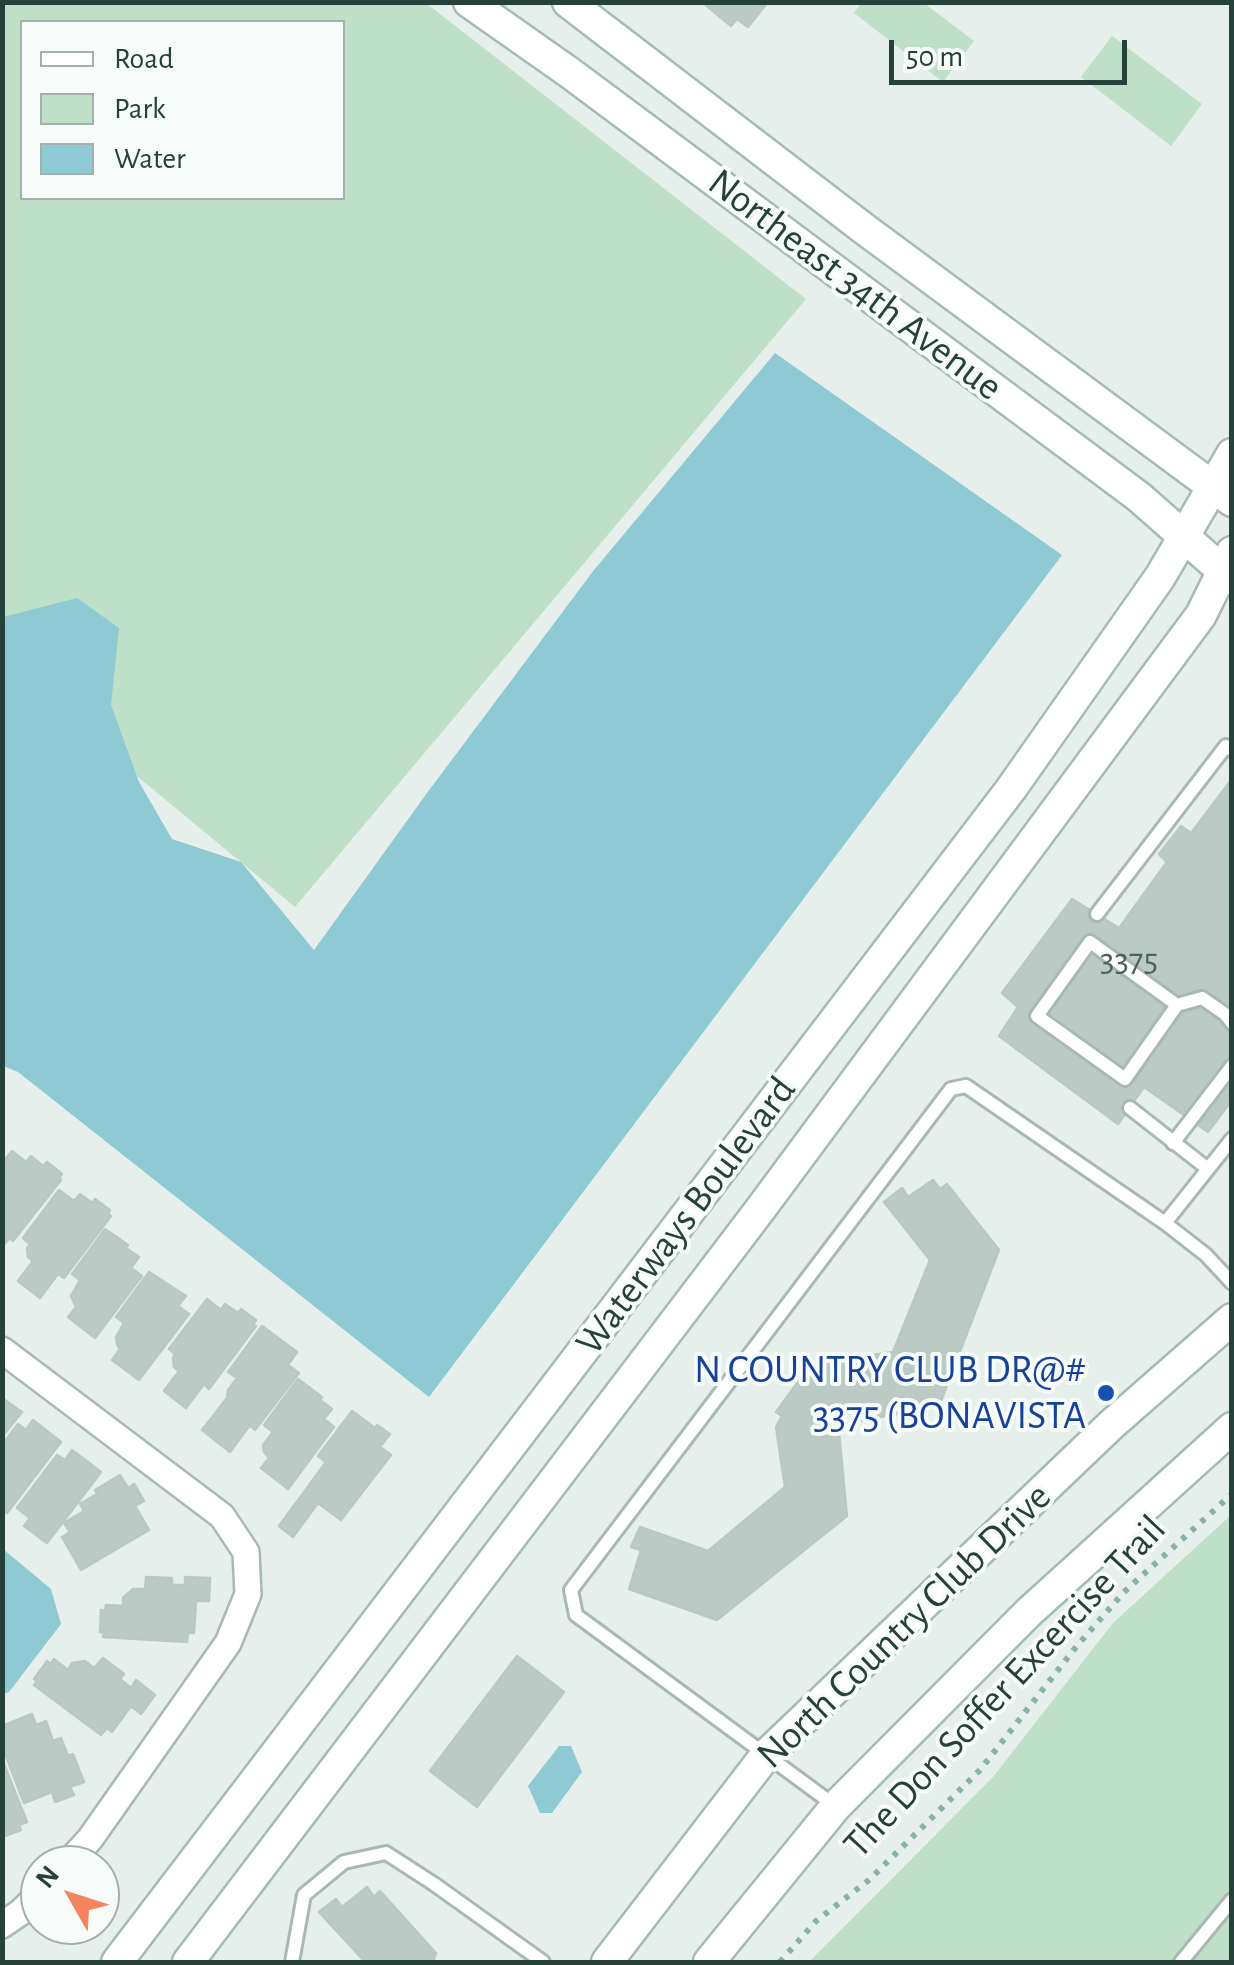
<!DOCTYPE html>
<style>
body{margin:0}
#map{position:relative;width:1234px;height:1965px;overflow:hidden;background:#e6efeb;font-family:"Alegreya Sans",sans-serif}
canvas{display:block}
.frame{position:absolute;inset:0;border:5px solid #24423a;pointer-events:none}
.legend{position:absolute;left:20px;top:20px;width:325px;height:180px;box-sizing:border-box;background:#f7fbf9;border:2px solid #a3b1ad;margin:0;padding:12px 18px;list-style:none;font-size:30px;color:#24423a}
.legend li{display:flex;align-items:center;gap:20px;height:50px}
.legend b{width:50px;border:2px solid #a3b1ad}
.north{position:absolute;left:20px;top:1845px;width:100px;height:100px;box-sizing:border-box;background:#f7fbf9;border:2px solid #a3b1ad;border-radius:50%;rotate:309deg;font-size:28px;font-weight:700;line-height:40px;text-align:center;color:#24423a}
.north::after{content:'';display:block;margin:auto;width:35px;height:45px;background:#f4845f;clip-path:polygon(50% 0,100% 100%,50% 72%,0 100%)}
.scale{position:absolute;left:889px;top:40px;width:238px;height:45px;box-sizing:border-box;border:5px solid #24423a;border-top:0;padding-left:12px;font-size:30px;line-height:35px;white-space:nowrap;color:#24423a;-webkit-text-stroke:8px #f7fbf9;paint-order:stroke}
</style>
<div id="map">
<canvas width="1234" height="1965"></canvas>
<div class="frame"></div>
<ul class="legend">
<li><b style="height:12px;background:#fff"></b>Road</li>
<li><b style="height:28px;background:#bfe0c8"></b>Park</li>
<li><b style="height:28px;background:#8ec9d4"></b>Water</li>
</ul>
<div class="north">N</div>
<div class="scale">50 m</div>
</div>
<script>
const context = document.querySelector('canvas').getContext('2d');
context.lineJoin = 'round';
function fillPath(path, color) {
  context.fillStyle = color;
  context.fill(path, 'evenodd');
}
function stroke(path, color, width, dash) {
  context.strokeStyle = color;
  context.lineWidth = width;
  context.lineCap = dash ? 'butt' : 'round';
  context.setLineDash(dash || []);
  context.stroke(path);
}
function drawText(font, color, halo, rows, align = 'center') {
  context.font = font + ' "Alegreya Sans",sans-serif';
  context.lineWidth = 8;
  context.setLineDash([]);
  context.textBaseline = 'middle';
  context.strokeStyle = halo;
  context.fillStyle = color;
  for (const [text, x, y, turn = 0] of rows) {
    context.save();
    context.translate(x, y);
    context.rotate((+turn || 0) * Math.PI / 180);
    context.textAlign = isNaN(turn) ? turn : align;
    if (halo) context.strokeText(text, 0, 0);
    context.fillText(text, 0, 0);
    context.restore();
  }
}
fillPath(new Path2D(`
 M 862,2 L 924,3 L 974,41 L 943,82 L 854,13 Z
 M 2,3 L 426,3 L 806,299 L 295,907 L 3,665 ZM 22,22 L 342,22 L 342,198 L 22,198 Z
 M 1112,36 L 1202,104 L 1171,146 L 1081,77 Z
 M 1231,1515 L 1231,1962 L 809,1962 L 993,1777 L 1113,1623 Z`), '#bfe0c8');
fillPath(new Path2D(`
 M 775,353 L 1062,555 L 429,1397 L 18,1072 L 3,1066 L 3,617 L 77,598 L 119,628 L 111,705 L 139,782 L 172,839 L 241,862 L 314,950 L 427,793 L 594,570 Z
 M 3,1549 L 51,1589 L 61,1624 L 9,1692 L 3,1694 Z
 M 559,1746 L 571,1746 L 582,1772 L 552,1813 L 540,1813 L 528,1786 Z`), '#8ec9d4');
const building = new Path2D(`
 M 702,2 L 768,2 L 748,27 L 737,19 L 731,26 Z
 M 1232,779 L 1232,1100 L 1208,1132 L 1144,1087 L 1118,1124 L 999,1036 L 1018,1007 L 1002,993 L 1072,899 L 1119,928 L 1167,862 L 1159,854 L 1181,826 L 1191,833 Z
 M 12,1151 L 26,1162 L 31,1156 L 43,1166 L 47,1162 L 62,1174 L 59,1177 L 61,1180 L 13,1241 L 10,1238 L 2,1246 L 2,1163 Z
 M 933,1180 L 940,1189 L 947,1184 L 999,1250 L 939,1406 L 859,1421 L 857,1412 L 843,1414 L 842,1407 L 829,1407 L 819,1426 L 822,1437 L 839,1433 L 847,1516 L 717,1620 L 629,1589 L 641,1550 L 631,1547 L 640,1527 L 708,1551 L 785,1487 L 776,1427 L 782,1416 L 776,1412 L 803,1375 L 811,1378 L 822,1362 L 893,1352 L 930,1260 L 884,1202 L 902,1188 L 908,1197 Z
 M 59,1190 L 74,1201 L 80,1194 L 92,1203 L 95,1199 L 110,1210 L 108,1214 L 111,1216 L 64,1278 L 58,1274 L 40,1298 L 18,1281 L 33,1261 L 28,1257 L 27,1248 L 30,1244 L 23,1238 Z
 M 105,1229 L 128,1245 L 126,1248 L 139,1257 L 131,1268 L 142,1276 L 95,1338 L 68,1317 L 76,1307 L 71,1296 L 80,1280 L 72,1274 Z
 M 149,1272 L 186,1296 L 178,1306 L 189,1314 L 139,1380 L 112,1360 L 120,1349 L 117,1344 L 116,1337 L 124,1323 L 116,1317 Z
 M 207,1299 L 221,1310 L 225,1304 L 238,1313 L 241,1309 L 256,1320 L 253,1324 L 256,1326 L 209,1389 L 204,1384 L 186,1408 L 164,1391 L 179,1371 L 174,1367 L 173,1358 L 175,1354 L 169,1349 Z
 M 262,1326 L 297,1352 L 288,1365 L 299,1373 L 255,1430 L 250,1425 L 230,1452 L 202,1430 L 227,1398 L 228,1390 L 237,1378 L 228,1372 Z
 M 298,1379 L 322,1397 L 320,1400 L 332,1409 L 324,1419 L 334,1427 L 288,1489 L 261,1468 L 269,1458 L 264,1452 L 263,1445 L 273,1432 L 264,1425 Z
 M 2,1398 L 22,1412 L 2,1437 Z
 M 352,1411 L 375,1428 L 377,1425 L 390,1434 L 380,1447 L 391,1455 L 341,1520 L 318,1503 L 293,1537 L 279,1526 L 326,1462 L 318,1456 Z
 M 33,1420 L 61,1442 L 7,1513 L 2,1509 L 2,1445 L 18,1424 L 26,1430 Z
 M 72,1450 L 101,1472 L 47,1543 L 24,1526 L 30,1518 L 17,1508 L 57,1455 L 65,1460 Z
 M 120,1475 L 128,1488 L 134,1484 L 144,1501 L 135,1506 L 149,1530 L 81,1570 L 62,1537 L 70,1532 L 64,1523 L 84,1511 L 80,1504 L 97,1494 L 95,1490 Z
 M 146,1577 L 172,1578 L 172,1585 L 185,1585 L 185,1577 L 210,1578 L 209,1601 L 196,1601 L 194,1633 L 188,1633 L 187,1642 L 103,1637 L 104,1632 L 100,1632 L 101,1610 L 105,1611 L 106,1605 L 123,1606 L 123,1598 L 133,1589 L 145,1589 Z
 M 517,1656 L 564,1692 L 477,1807 L 430,1771 Z
 M 103,1658 L 124,1674 L 120,1679 L 131,1688 L 136,1680 L 155,1695 L 141,1714 L 131,1706 L 112,1732 L 107,1728 L 101,1735 L 34,1685 L 37,1681 L 34,1679 L 47,1661 L 51,1664 L 54,1659 L 68,1670 L 72,1663 L 85,1661 L 94,1668 Z
 M 32,1714 L 36,1725 L 46,1721 L 53,1741 L 61,1738 L 68,1756 L 73,1754 L 84,1782 L 70,1787 L 74,1795 L 55,1802 L 52,1792 L 24,1803 L 2,1746 L 2,1726 Z
 M 2,1759 L 27,1822 L 19,1825 L 21,1830 L 2,1837 Z
 M 367,1887 L 374,1897 L 380,1891 L 436,1953 L 433,1962 L 365,1962 L 319,1912 L 336,1899 L 342,1907 Z`);
fillPath(building, '#bbcac4');
stroke(building, '#b8c9c2', 2.5);
const lane = new Path2D(`
 M 1097,914 L 1226,746 L 1232,750
 M 1177,1005 L 1090,942 L 1037,1016 L 1125,1079 L 1177,1005 L 1202,998 L 1225,1014 L 1232,1023
 M 1130,1108 L 1208,1169
 M 1173,1143 L 1232,1066
 M 1165,1223 L 1232,1139
 M 834,1805 L 576,1615 L 571,1590 L 951,1089 L 966,1086 L 1165,1223 L 1206,1255 L 1232,1283
 M 292,1962 L 304,1895 L 344,1862 L 386,1853 L 434,1884 L 543,1962
 M 1181,1962 L 1232,1900`);
const street = new Path2D(`
 M 2,1350 L 222,1516 L 246,1552 L 248,1594 L 228,1643 L 90,1839 L 66,1865
 M 2,1925 L 21,1912 L 40,1893`);
const secondary = new Path2D(`
 M 469,2 L 570,73 L 1139,497 L 1232,579
 M 568,2 L 863,228 L 1232,501
 M 117,1962 L 1011,789 L 1160,577 L 1232,454
 M 188,1962 L 759,1211 L 1201,615 L 1232,552
 M 607,1962 L 766,1755 L 1111,1425 L 1232,1319
 M 709,1962 L 836,1806 L 1029,1612 L 1232,1428`);
stroke(lane, '#a8b8b2', 18);
stroke(street, '#a8b8b2', 30);
stroke(secondary, '#a4bbb3', 35);
stroke(new Path2D(`
 M 780,1962 L 816,1921 L 869,1880 L 980,1770 L 1076,1647 L 1124,1592 L 1232,1494`), '#86b3a5', 6, [5, 8]);
stroke(lane, '#fff', 12);
stroke(street, '#fff', 25);
stroke(secondary, '#fff', 30);
for (const [x, y, r, color] of [
 [1106,1393,10,"#1a4fb4"]
]) {
  const dot = new Path2D();
  dot.arc(x, y, r, 0, 2 * Math.PI);
  context.fillStyle = color;
  context.fill(dot);
  stroke(dot, '#f7fbf9', 4);
}
drawText('35px', '#4a645c', null, [
 ["3375",1129,960]
]);
drawText('40px', '#24423a', '#f7fbf9', [
 ["Northeast 34th Avenue",855,285,37],
 ["Waterways Boulevard",686,1216,-53],
 ["North Country Club Drive",904,1626,-44],
 ["The Don Soffer Excercise Trail",1005,1687,-47]
]);
drawText('40px', '#164399', '#f7fbf9', [
 ["N COUNTRY CLUB DR@#",1086,1370],
 ["3375 (BONAVISTA",1086,1416]
], 'right');
</script>
